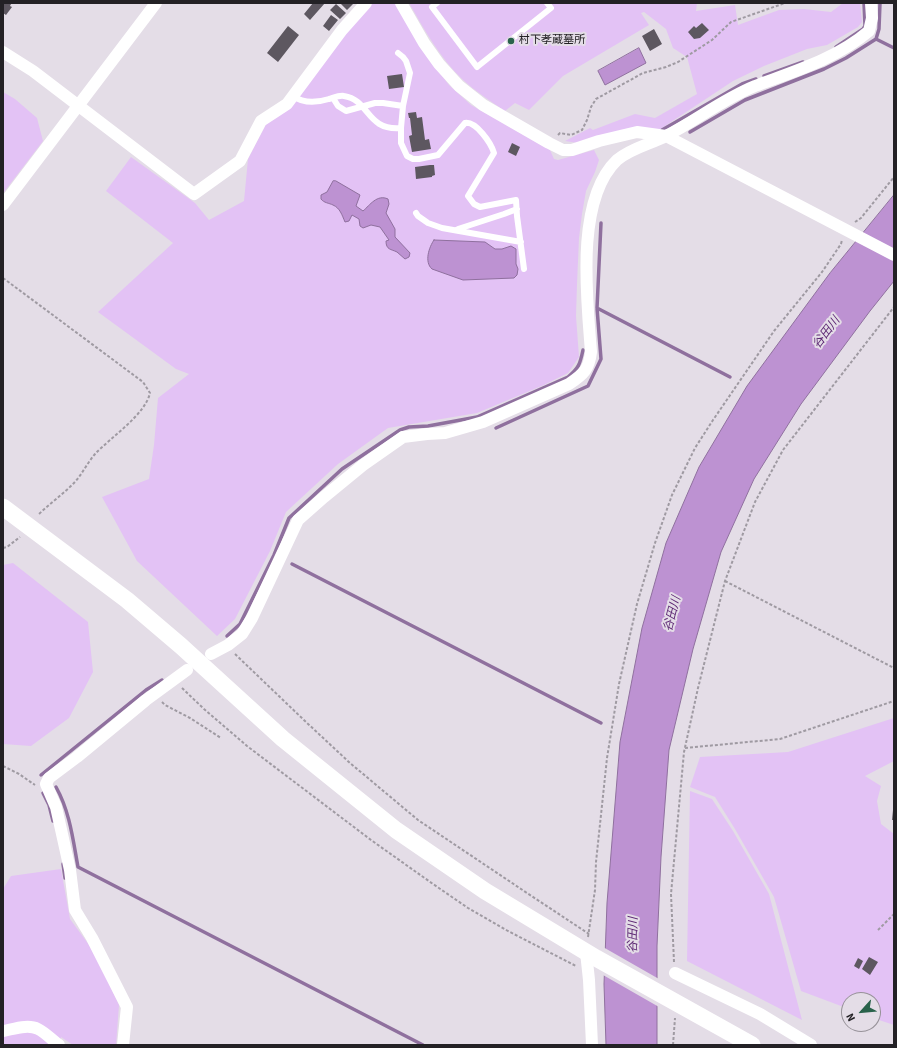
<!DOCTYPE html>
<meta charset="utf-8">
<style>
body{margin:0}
#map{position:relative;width:897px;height:1048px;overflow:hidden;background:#e4dde7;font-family:"Source Sans 3",sans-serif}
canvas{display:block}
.frame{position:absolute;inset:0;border:4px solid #232125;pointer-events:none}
.north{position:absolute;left:841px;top:992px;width:40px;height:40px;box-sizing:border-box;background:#e4dde7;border:1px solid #979299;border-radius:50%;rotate:243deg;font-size:11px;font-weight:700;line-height:16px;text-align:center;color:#232125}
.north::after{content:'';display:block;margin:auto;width:14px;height:18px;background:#29624b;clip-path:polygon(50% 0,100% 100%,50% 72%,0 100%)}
</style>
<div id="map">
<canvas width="897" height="1048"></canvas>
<div class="frame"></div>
<div class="north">N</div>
</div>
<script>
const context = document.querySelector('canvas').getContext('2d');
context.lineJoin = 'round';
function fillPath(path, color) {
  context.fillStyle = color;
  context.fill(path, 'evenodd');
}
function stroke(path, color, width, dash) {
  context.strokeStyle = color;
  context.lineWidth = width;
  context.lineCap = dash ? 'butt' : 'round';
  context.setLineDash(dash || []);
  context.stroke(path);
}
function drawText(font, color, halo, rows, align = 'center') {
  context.font = font + ' "Source Sans 3","Noto Sans JP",sans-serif';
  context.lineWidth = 4;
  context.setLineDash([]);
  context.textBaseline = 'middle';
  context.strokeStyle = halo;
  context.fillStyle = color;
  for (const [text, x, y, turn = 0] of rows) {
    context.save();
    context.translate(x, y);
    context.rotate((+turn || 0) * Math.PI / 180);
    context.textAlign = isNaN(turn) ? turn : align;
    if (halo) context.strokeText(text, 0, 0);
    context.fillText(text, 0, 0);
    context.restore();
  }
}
fillPath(new Path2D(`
 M 371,3 L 395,3 L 425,53 L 449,85 L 471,105 L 550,150 L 554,159 L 558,160 L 594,150 L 599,160 L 595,172 L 586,191 L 582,214 L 579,238 L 577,284 L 576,316 L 579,357 L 568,373 L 544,385 L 477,413 L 388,428 L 338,464 L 286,512 L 270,551 L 235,619 L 217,636 L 137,561 L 102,497 L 149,479 L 154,445 L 158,398 L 189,374 L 176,369 L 98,312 L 173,243 L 106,191 L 131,157 L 195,203 L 209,220 L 244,201 L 248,159 L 267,122 Z
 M 409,3 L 697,3 L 696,11 L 735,5 L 738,25 L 779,10 L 804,9 L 831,12 L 843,3 L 860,3 L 862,22 L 858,27 L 827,45 L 807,49 L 764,66 L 733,81 L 659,130 L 578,143 L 565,141 L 590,128 L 593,130 L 635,114 L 655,118 L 697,94 L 687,57 L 673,48 L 666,29 L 644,12 L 641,13 L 649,25 L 563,76 L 529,110 L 515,103 L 505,111 C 490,101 475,91 462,79 C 440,58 424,29 409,3 Z
 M 3,92 L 15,99 L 37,118 L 43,141 L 4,192 Z
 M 13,563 L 88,622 L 93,672 L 69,718 L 31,746 L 3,744 L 3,565 Z
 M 894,718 L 894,761 L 865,776 L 881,786 L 877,801 L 881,824 L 894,834 L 894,1025 L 873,1018 L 873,1000 L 849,1000 L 849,1009 L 801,991 L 774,897 L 735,829 L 715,797 L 690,787 L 700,757 L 788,752 Z
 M 690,791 L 712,799 L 733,831 L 769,894 L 802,1020 L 687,961 Z
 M 61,869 L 70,919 L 95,953 L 119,1005 L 116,1045 L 73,1045 L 61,1037 L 60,1045 L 3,1045 L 3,889 L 11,876 Z`), '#e3c2f5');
const water = new Path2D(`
 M 639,48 L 646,63 L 605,85 L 598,71 Z
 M 336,181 L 360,195 L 356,206 L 363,211 C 370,205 377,194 388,199 L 389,204 L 386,213 L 395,229 L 395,237 L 410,253 L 409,257 L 405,259 C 402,257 400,254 397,252 C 391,249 386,250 386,241 L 389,240 L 380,227 L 371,225 L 363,228 L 360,226 L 359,219 L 352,215 L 349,221 L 345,222 C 342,215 340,208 333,205 C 329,203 324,203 321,199 L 321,195 L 327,192 L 333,181 Z
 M 894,195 L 894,281 L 870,311 L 801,404 L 754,479 L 721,552 L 693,649 L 669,750 L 661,857 L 657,946 L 657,1045 L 606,1045 L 604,984 L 607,903 L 620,742 L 642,628 L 666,543 L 699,467 L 747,386 L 830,273 Z
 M 434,240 L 485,242 L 495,249 L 502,249 L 511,246 L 516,249 L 516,264 L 518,269 L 517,275 L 514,278 L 463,280 L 432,269 C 424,262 429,247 434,240 Z`);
fillPath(water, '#bd92d2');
stroke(water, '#8f709e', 1);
fillPath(new Path2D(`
 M 603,947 L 659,979 L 659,1007 L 603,975 Z`), '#e4dde7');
stroke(new Path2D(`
 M 876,39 L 894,48
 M 836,47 L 863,29 L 865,26 L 864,3
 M 764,76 L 803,62
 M 662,130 L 742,84 L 756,79
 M 690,132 L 745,100 L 824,69 L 846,58 L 876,39 L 879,29 L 880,3
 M 597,308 L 730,377
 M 496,428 L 588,386 L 601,359 L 597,308 L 601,223
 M 292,564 L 601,723
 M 227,636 L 240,624 L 274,555 L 289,518 L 342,469 L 400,430 L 409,427 L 428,426 L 477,417 L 568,377 C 579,368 580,364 583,350
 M 41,775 L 146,690 L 162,680
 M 56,787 C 70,812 73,840 78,867 L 423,1045
 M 43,793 L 49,805 L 53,821
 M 63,864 L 65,878`), '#8f709e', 3.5);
fillPath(new Path2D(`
 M 3,3 L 11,4 L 10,6 L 12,7 L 6,15 L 3,13 Z
 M 313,3 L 325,3 L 310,20 L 304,14 Z
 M 340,3 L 352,3 L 353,4 L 347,10 Z
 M 336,4 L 346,13 L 340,19 L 330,10 Z
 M 331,15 L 338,20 L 329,31 L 323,26 Z
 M 702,23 L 709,30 L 700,38 L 694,39 L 688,32 L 694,26 L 696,28 Z
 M 288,26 L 299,35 L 278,62 L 267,53 Z
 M 654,29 L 662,44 L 650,51 L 642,36 Z
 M 402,74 L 404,87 L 389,89 L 387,76 Z
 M 416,112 L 417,118 L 422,117 L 425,140 L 429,139 L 431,149 L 412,152 L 409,136 L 412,135 L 410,118 L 409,118 L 408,113 Z
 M 512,143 L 520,147 L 516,156 L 508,152 Z
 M 430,165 L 434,165 L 435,175 L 432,176 L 432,177 L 416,179 L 415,167 Z
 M 893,810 L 894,810 L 894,820 L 892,820 Z
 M 869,957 L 878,962 L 870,975 L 862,969 Z
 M 858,958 L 863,961 L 859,969 L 854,966 Z`), '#5d5760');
stroke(new Path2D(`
 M 558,135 L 560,133 L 571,135 L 582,130 L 587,120 L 591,107 L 596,99 L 643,73 L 666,67 L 678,62 L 712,40 L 731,22 L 785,3
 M 855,222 L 861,218 L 894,177
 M 3,278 L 143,382 L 150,393 C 145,415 111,437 95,454 C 87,463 82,475 73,484 C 62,495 49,504 38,515
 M 3,548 L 7,547 L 20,537
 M 725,581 L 894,668
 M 235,654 L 306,722 L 350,763 L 418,820 L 527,893 L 589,934
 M 182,688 L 204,709 L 247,746 L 371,840 L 433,884 L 468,908 L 508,931 L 576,966
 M 162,702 L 165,705 L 190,718 L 221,738
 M 685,748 L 780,739 L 894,701
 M 3,766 L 19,774 L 35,785
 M 878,930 L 894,914
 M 588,937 L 595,890 L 596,862 L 607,758 L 619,684 L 637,604 L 655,543 L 672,495 L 695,448 L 713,420 L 774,331 L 822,272 L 841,244 L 842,240
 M 674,962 L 671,894 L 684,752 L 698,688 L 725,581 L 755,502 L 783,450 L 894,307
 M 673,1045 L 675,1018`), '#9f9aa2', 2, [3, 2]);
stroke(new Path2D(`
 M 437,3 L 432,7 L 477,67 L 551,8 L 547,3
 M 398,53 L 403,57 L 406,61 L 410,73 L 403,106 L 401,128 L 401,143 L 407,156 L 413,159 L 419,159 L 438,155 L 465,123 C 476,121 491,143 494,153 L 468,196 L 474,204 L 480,207 L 516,200 L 517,216 L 524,269
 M 293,96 C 304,104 316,103 329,99 C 333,98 339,95 344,96 C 370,100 366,131 401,128
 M 333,98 L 338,106 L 346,111 L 375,103 L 383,103 L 403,106
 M 416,213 L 418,216 L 428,223 L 442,228 L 521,242
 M 458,229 L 504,214 L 517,209`), '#fff', 6);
stroke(new Path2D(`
 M 401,3 L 424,43 L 439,64 L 459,86 L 483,105 L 549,143 L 563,150 L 572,150 L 599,141 L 637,132 L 666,136 L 894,255
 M 3,52 L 33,71 L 194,194 L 240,161 L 261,121 L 287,104 L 342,30 L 366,3
 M 3,205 L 156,3
 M 211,654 L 228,645 L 242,634 L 252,618 L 298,520 L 324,497 L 363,465 L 403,437 L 427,434 L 445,433 L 483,422 L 569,384 C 584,374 589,369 591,352 C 587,299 575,200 617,160 C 631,148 651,144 666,136 C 697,120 723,99 755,86 C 795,71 836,59 869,31 L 872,18 L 871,3
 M 586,952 L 589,980 L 592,1045
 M 675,973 L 760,1014 L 811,1045
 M 3,1031 C 14,1029 28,1024 38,1029 C 46,1033 52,1040 59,1045
 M 123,1045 L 127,1007 L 92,938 L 75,910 L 70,870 L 56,807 L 46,784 L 49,778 L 77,757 L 146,700 L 187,670`), '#fff', 12);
stroke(new Path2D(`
 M 3,507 L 127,600 L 181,646 L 283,739 L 396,830 L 485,891 L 596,958 L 752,1045`), '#fff', 17);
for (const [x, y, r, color] of [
 [511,41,4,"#29624b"]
]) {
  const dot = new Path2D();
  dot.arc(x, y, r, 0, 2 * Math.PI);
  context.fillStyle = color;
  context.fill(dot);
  stroke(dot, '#e4dde7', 1.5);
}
drawText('11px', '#232125', '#e4dde7', [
 ["村下孝蔵墓所",519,41]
], 'left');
drawText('italic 12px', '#5d2874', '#e4dde7', [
 ["谷田川",827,333,-53],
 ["谷田川",673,614,-75],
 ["谷田川",634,935,-89]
]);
</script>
